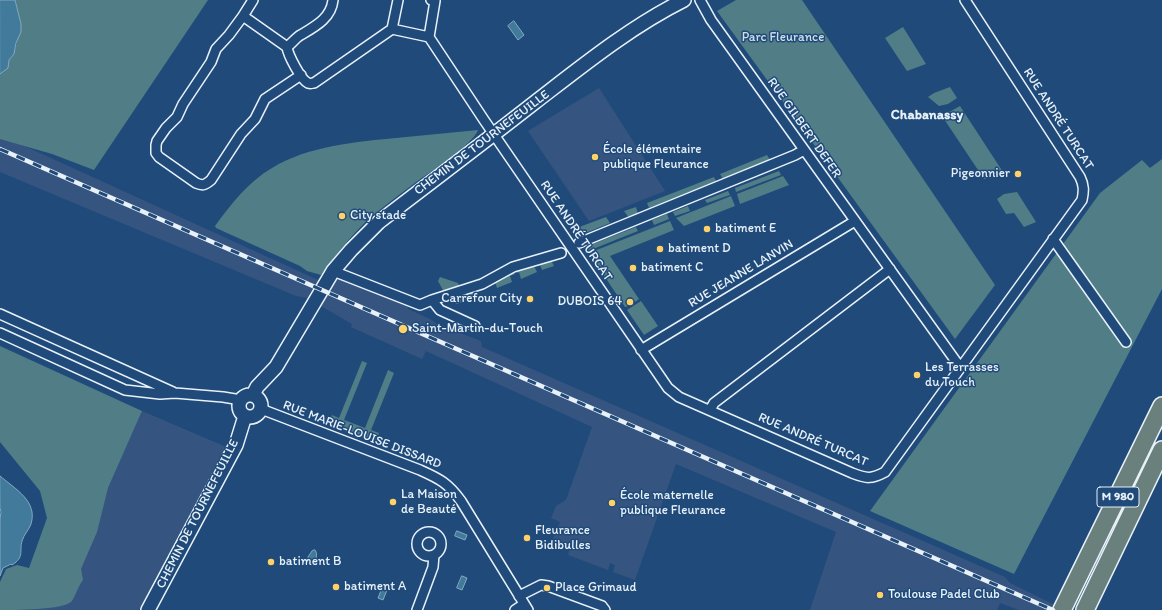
<!DOCTYPE html>
<meta charset="utf-8">
<style>
body{margin:0}
canvas{display:block;background:#1f4a7a}
</style>
<canvas width="1162" height="610"></canvas>
<script>
const context = document.querySelector('canvas').getContext('2d');
context.lineJoin = 'round';
function fillPath(path, color) {
  context.fillStyle = color;
  context.fill(path, 'evenodd');
}
function stroke(path, color, width, dash) {
  context.strokeStyle = color;
  context.lineWidth = width;
  context.lineCap = dash ? 'butt' : 'round';
  context.setLineDash(dash || []);
  context.stroke(path);
}
function drawText(font, color, halo, rows, align = 'center') {
  context.font = font + ' Itim,sans-serif';
  context.lineWidth = 3;
  context.setLineDash([]);
  context.textBaseline = 'middle';
  context.strokeStyle = halo;
  context.fillStyle = color;
  for (const [text, x, y, turn = 0] of rows) {
    context.save();
    context.translate(x, y);
    context.rotate((+turn || 0) * Math.PI / 180);
    context.textAlign = isNaN(turn) ? turn : align;
    if (halo) context.strokeText(text, 0, 0);
    context.fillText(text, 0, 0);
    context.restore();
  }
}
fillPath(new Path2D(`
 M 599,88 L 665,191 L 589,221 L 528,131 Z
 M 0,131 L 18,143 L 318,280 L 321,275 L 335,276 L 407,305 L 408,309 L 432,320 L 437,324 L 481,341 L 482,347 L 1005,577 L 1010,583 L 1065,610 L 1019,610 L 1000,603 L 997,610 L 810,610 L 836,532 L 676,464 L 635,580 L 613,572 L 615,565 L 610,563 L 608,570 L 568,555 L 570,548 L 565,546 L 564,549 L 551,544 L 560,522 L 551,518 L 556,506 L 566,500 L 592,427 L 426,351 L 422,359 L 351,327 L 352,324 L 307,298 L 296,296 L 0,172 Z
 M 142,411 L 226,447 L 139,610 L 0,610 L 29,571 L 51,567 L 83,557 L 99,520 L 108,488 Z`), '#355580');
fillPath(new Path2D(`
 M 15,0 L 208,0 L 94,170 L 52,154 L 0,139 L 0,74 L 9,65 L 9,60 L 14,54 L 21,24 Z
 M 736,0 L 802,0 L 995,285 L 955,339 L 717,11 Z
 M 903,27 L 926,64 L 907,71 L 885,38 Z
 M 950,87 L 957,98 L 948,104 L 939,106 L 928,97 L 934,93 Z
 M 960,106 L 1003,172 L 984,179 L 942,116 Z
 M 478,130 C 473,145 425,175 411,186 C 397,196 383,207 370,218 C 351,235 336,255 321,275 L 307,271 L 300,266 L 216,228 L 215,226 C 231,204 248,182 272,168 C 308,146 355,142 396,138 C 423,135 451,133 478,130 Z
 M 767,155 L 770,160 L 723,179 L 720,174 Z
 M 1162,159 L 1162,289 L 1014,574 L 870,511 L 1100,193 L 1142,160 L 1150,168 Z
 M 779,171 L 781,175 L 736,192 L 735,188 Z
 M 783,176 L 789,185 L 740,204 L 737,194 Z
 M 714,177 L 716,181 L 649,208 L 647,203 Z
 M 728,191 L 730,195 L 707,203 L 705,200 Z
 M 1017,192 L 1036,222 L 1024,227 L 1014,213 L 1006,214 L 997,199 L 1004,194 Z
 M 731,196 L 735,206 L 684,226 L 676,218 Z
 M 688,206 L 690,211 L 675,216 L 673,212 Z
 M 636,207 L 638,214 L 629,218 L 624,211 Z
 M 667,214 L 669,219 L 654,225 L 652,220 Z
 M 606,217 L 610,223 L 578,236 L 574,229 Z
 M 670,221 L 674,230 L 610,256 L 639,299 L 635,302 L 631,297 L 626,301 L 628,306 L 625,307 L 589,253 Z
 M 636,227 L 638,231 L 588,251 L 585,247 Z
 M 551,260 L 554,266 L 542,270 L 539,262 Z
 M 533,264 L 537,272 L 521,279 L 519,272 L 517,273 L 517,268 Z
 M 512,270 L 515,274 L 510,276 L 512,282 L 497,288 L 495,282 L 503,279 L 502,276 Z
 M 440,277 L 458,283 L 460,288 L 444,292 L 438,281 Z
 M 474,290 L 477,297 L 457,304 L 448,300 Z
 M 641,301 L 658,326 L 644,335 L 627,310 Z
 M 0,346 L 142,411 L 108,488 L 97,532 L 81,569 L 83,580 C 78,586 75,598 71,602 C 60,610 16,610 0,610 L 0,582 L 6,569 L 17,565 L 29,568 L 47,518 L 40,491 L 0,442 Z
 M 362,361 L 367,363 L 344,420 L 365,428 L 388,370 L 394,373 L 371,430 L 379,433 L 375,443 L 329,425 L 332,415 L 339,418 Z`), '#507d86');
const water = new Path2D(`
 M 0,0 L 15,0 L 21,24 L 21,32 L 16,43 L 14,54 L 9,60 L 8,68 L 0,74 Z
 M 514,21 L 524,35 L 518,40 L 508,26 Z
 M 0,476 C 15,489 38,501 31,524 C 29,530 24,534 22,541 C 19,551 25,557 12,565 L 11,564 L 3,568 L 0,576 L 0,519 L 1,512 L 0,508 Z
 M 457,531 L 467,535 L 465,540 L 455,536 Z
 M 315,550 C 319,555 315,561 312,565 L 309,565 L 308,564 L 308,557 L 312,551 Z
 M 462,576 L 467,578 L 462,590 L 457,588 Z
 M 385,587 L 387,590 L 383,600 L 378,598 L 382,588 Z`);
fillPath(water, '#417a9b');
stroke(water, '#84aac0', 1);
const street = new Path2D(`
 M 398,0 L 392,29 L 429,37
 M 431,0 L 435,1 L 429,37 L 484,120 L 668,388 L 679,397 L 852,473 C 867,479 872,479 885,472 L 1082,200 C 1084,191 1084,185 1080,177 L 965,0
 M 700,0 L 711,20 L 960,367
 M 243,16 L 253,0
 M 287,47 C 291,44 295,39 299,36 C 314,27 331,19 333,0
 M 301,75 L 265,99 L 255,119 L 241,134 L 211,180 C 205,185 203,186 196,183 L 159,157 L 156,153 L 156,145 L 157,141 L 166,128 L 177,117 L 183,104 L 211,62 L 216,49 L 229,35 L 243,16 L 287,47 C 288,55 301,80 308,83 C 311,84 312,83 314,83 L 392,29
 M 1053,239 L 1126,342
 M 579,243 L 795,155 L 804,150
 M 333,271 L 420,305 L 432,300 L 440,310 L 475,326
 M 432,300 L 482,284 L 513,267 L 561,253
 M 0,314 L 173,392
 M 0,333 L 125,390 L 160,394 L 175,393 L 223,397 L 235,399 L 239,402
 M 641,350 L 855,221
 M 261,409 L 420,470 C 440,479 448,483 461,501 L 528,610
 M 710,410 L 714,403 L 890,269
 M417 544a12 12 0 1 1 24 0a12 12 0 1 1-24 0Z
 M 519,596 L 541,585 L 548,586 L 602,606 L 605,610
 M 417,610 L 433,567 L 434,555
 M 515,610 L 524,604`);
const secondary = new Path2D(`
 M239 406a11 11 0 1 1 22 0a11 11 0 1 1-22 0Z
 M 253,395 L 257,387 L 276,367 L 333,271 L 351,250 L 379,222 C 431,182 483,143 534,103 C 582,66 630,27 684,0
 M 148,610 L 236,445 L 245,416`);
const highway = new Path2D(`
 M 1062,610 L 1162,406
 M 1085,610 L 1162,450`);
stroke(street, '#e8f1f8', 12);
stroke(secondary, '#e8f1f8', 16);
stroke(highway, '#e8f1f8', 20);
stroke(street, '#1f4a7a', 9);
stroke(secondary, '#1f4a7a', 13);
stroke(highway, '#6a807d', 17);
const rail = new Path2D(`
 M 0,149 L 1053,610`);
stroke(rail, '#e8f1f8', 4.5);
stroke(rail, '#1f4a7a', 3, [9]);
for (const [x, y, r, color] of [
 [595,157,4,"#ffd166"],
 [1018,174,4,"#ffd166"],
 [342,216,4,"#ffd166"],
 [707,229,4,"#ffd166"],
 [660,249,4,"#ffd166"],
 [633,268,4,"#ffd166"],
 [530,299,4,"#ffd166"],
 [630,302,4,"#ffd166"],
 [403,329,5,"#ffd166"],
 [917,375,4,"#ffd166"],
 [393,502,4,"#ffd166"],
 [612,503,4,"#ffd166"],
 [527,538,4,"#ffd166"],
 [271,562,4,"#ffd166"],
 [336,587,4,"#ffd166"],
 [547,588,4,"#ffd166"],
 [880,595,4,"#ffd166"]
]) {
  const dot = new Path2D();
  dot.arc(x, y, r, 0, 2 * Math.PI);
  context.fillStyle = color;
  context.fill(dot);
  stroke(dot, '#1f4a7a', 1.5);
}
for (const [x, y, w] of [
 [1118,497,42]
]) {
  const box = new Path2D();
  box.roundRect(x - w / 2, y - 10, w, 20, 3);
  context.fillStyle = '#1f4a7a';
  context.fill(box);
  stroke(box, '#e8f1f8', 1);
}
drawText('bold 12px', '#e8f1f8', null, [
 ["M 980",1118,497]
]);
drawText('13px', '#d1e0e7', '#1f4a7a', [
 ["Parc Fleurance",783,38]
]);
drawText('13px', '#e8f1f8', '#1f4a7a', [
 ["RUE ANDRÉ TURCAT",1058,119,57],
 ["RUE GILBERT DEFER",804,128,55],
 ["CHEMIN DE TOURNEFEUILLE",482,143,-37],
 ["RUE ANDRÉ TURCAT",576,231,56],
 ["RUE JEANNE LANVIN",741,274,-31],
 ["RUE MARIE-LOUISE DISSARD",362,435,21],
 ["RUE ANDRÉ TURCAT",813,440,23],
 ["CHEMIN DE TOURNEFEUILLE",198,514,-63]
]);
drawText('13px', '#e8f1f8', '#1f4a7a', [
 ["École élémentaire",603,150],
 ["publique Fleurance",603,165],
 ["Pigeonnier",1010,174,"right"],
 ["City stade",350,216],
 ["batiment E",715,229],
 ["batiment D",668,249],
 ["batiment C",641,268],
 ["Carrefour City",522,299,"right"],
 ["DUBOIS 64",622,302,"right"],
 ["Saint-Martin-du-Touch",412,329],
 ["Les Terrasses",925,368],
 ["du Touch",925,383],
 ["La Maison",401,495],
 ["de Beauté",401,510],
 ["École maternelle",620,496],
 ["publique Fleurance",620,511],
 ["Fleurance",535,531],
 ["Bidibulles",535,546],
 ["batiment B",279,562],
 ["batiment A",344,587],
 ["Place Grimaud",555,588],
 ["Toulouse Padel Club",888,595]
], 'left');
drawText('bold 14px', '#e8f1f8', '#1f4a7a', [
 ["Chabanassy",927,115]
]);
</script>
